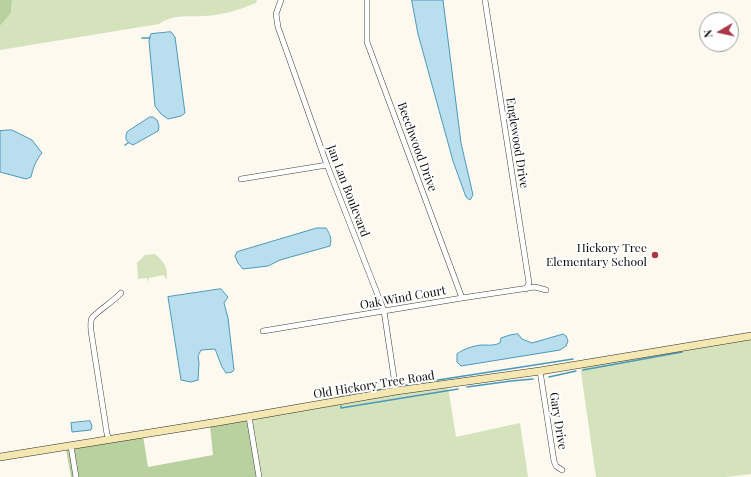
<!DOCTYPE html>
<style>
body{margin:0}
#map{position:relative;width:751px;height:477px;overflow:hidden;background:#fdf9ee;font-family:"Playfair Display",serif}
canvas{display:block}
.north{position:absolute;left:699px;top:12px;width:40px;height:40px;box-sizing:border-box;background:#fff;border:1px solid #9e9e9e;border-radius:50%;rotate:261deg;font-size:11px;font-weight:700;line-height:16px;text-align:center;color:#0c0c0c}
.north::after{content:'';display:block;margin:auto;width:14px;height:18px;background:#aa3747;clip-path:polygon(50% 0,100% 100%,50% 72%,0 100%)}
</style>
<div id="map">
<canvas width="751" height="477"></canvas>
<div class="north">N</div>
</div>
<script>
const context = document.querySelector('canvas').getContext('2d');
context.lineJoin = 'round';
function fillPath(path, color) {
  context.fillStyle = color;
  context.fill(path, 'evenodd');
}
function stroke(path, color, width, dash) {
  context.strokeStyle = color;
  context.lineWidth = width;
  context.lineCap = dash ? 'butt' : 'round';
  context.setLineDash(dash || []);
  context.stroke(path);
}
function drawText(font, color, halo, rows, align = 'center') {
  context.font = font + ' "Playfair Display",serif';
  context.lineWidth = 4;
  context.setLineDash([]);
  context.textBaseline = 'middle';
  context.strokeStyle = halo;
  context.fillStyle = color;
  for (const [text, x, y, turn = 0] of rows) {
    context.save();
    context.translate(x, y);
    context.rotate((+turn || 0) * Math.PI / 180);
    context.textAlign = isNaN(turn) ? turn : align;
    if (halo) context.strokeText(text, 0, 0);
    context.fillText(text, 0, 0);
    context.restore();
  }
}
fillPath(new Path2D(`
 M 12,0 L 257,0 L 256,3 C 239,10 220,16 201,16 C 185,17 174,14 159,24 L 0,50 L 0,26 L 11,13 Z
 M 155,254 C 166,264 167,267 167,279 L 165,278 L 164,275 L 149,278 L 149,282 L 147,278 L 138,279 L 137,263 L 145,255 Z
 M 751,338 L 751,474 L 726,477 L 596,477 L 581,372 L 582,366 Z
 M 448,387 L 456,437 L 520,423 L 528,477 L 256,477 L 248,420 L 397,394 Z`), '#d4e3bc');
fillPath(new Path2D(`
 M 0,0 L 12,0 L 11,13 L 0,26 Z
 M 248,420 L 256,477 L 71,477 L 66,449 L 143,436 L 148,467 L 213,455 L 210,426 Z`), '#b9d19e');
const water = new Path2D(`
 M 412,0 L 443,0 L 461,143 L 473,195 L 470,200 L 466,197 L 453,161 L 418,34 Z
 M 171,32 L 175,37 L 185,113 L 181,116 L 168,119 L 161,114 L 155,106 L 149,41 L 150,36 L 151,34 Z
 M 150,117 L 153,117 L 157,120 L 159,126 L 158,131 L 133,145 C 127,142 124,140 127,132 Z
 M 12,130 L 32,140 L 42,153 C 36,160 33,168 31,177 L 26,179 L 0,172 L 0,131 Z
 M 317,228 L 326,228 C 330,234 332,239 330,246 L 280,260 L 268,266 L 243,269 L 238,263 L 235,256 L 237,252 Z
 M 221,289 L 228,297 L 224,303 L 228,318 L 234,370 L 232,372 L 226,373 L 222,367 L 215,349 L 201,350 L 198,356 L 199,363 L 198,380 L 191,382 L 181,380 L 168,297 Z
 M 518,334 L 522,339 L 532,343 L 563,334 L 566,336 L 568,341 L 566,346 L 560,350 L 461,366 L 457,362 L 457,354 C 463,349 473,346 481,345 C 488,345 493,346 500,343 L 501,338 L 510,335 Z
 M 90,421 L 92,426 L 91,430 L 72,432 L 71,423 Z`);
fillPath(water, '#b9dfee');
stroke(water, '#4a98bb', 1);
stroke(new Path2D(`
 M 142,38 L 150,38
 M 125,145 L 128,143
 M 583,370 L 682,352
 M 549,377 L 576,371
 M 406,385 L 573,359
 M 467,387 L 511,381 L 533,379
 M 339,396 L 384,389
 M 341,406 L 341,408 L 458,389`), '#4a98bb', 1.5);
const street = new Path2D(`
 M 281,0 L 276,14 L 278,27 L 327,165 L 384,311 L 396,391
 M 367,0 L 367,42 L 462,298
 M 485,0 L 529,283 L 526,289
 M 241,179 L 327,165
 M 263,331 L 462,298 L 535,287 L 546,290
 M 540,371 L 554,461 L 556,466 L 562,470
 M 249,417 L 259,477
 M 109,440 L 107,434 L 91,331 C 91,327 90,321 92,318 C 96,312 114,301 121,293
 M 71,446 L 76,477`);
const secondary = new Path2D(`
 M 0,457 L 218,422 L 396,391 L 540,371 L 751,336`);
stroke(street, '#3f3f3f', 6);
stroke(secondary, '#2e2e2e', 8);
stroke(street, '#fff', 5);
stroke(secondary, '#f4e7b2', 7);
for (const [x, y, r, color] of [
 [655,255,4,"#aa3747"]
]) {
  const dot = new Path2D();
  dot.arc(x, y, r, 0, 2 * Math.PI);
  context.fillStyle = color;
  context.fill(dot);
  stroke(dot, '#fff', 1.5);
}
drawText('12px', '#0c0c0c', '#fff', [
 ["Englewood Drive",517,143,81],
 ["Beechwood Drive",417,147,70],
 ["Jan Lan Boulevard",348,191,69],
 ["Oak Wind Court",403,298,-10],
 ["Old Hickory Tree Road",374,385,-9],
 ["Gary Drive",558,421,81]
]);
drawText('12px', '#0c0c0c', '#fff', [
 ["Hickory Tree",647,248],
 ["Elementary School",647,262]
], 'right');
</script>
